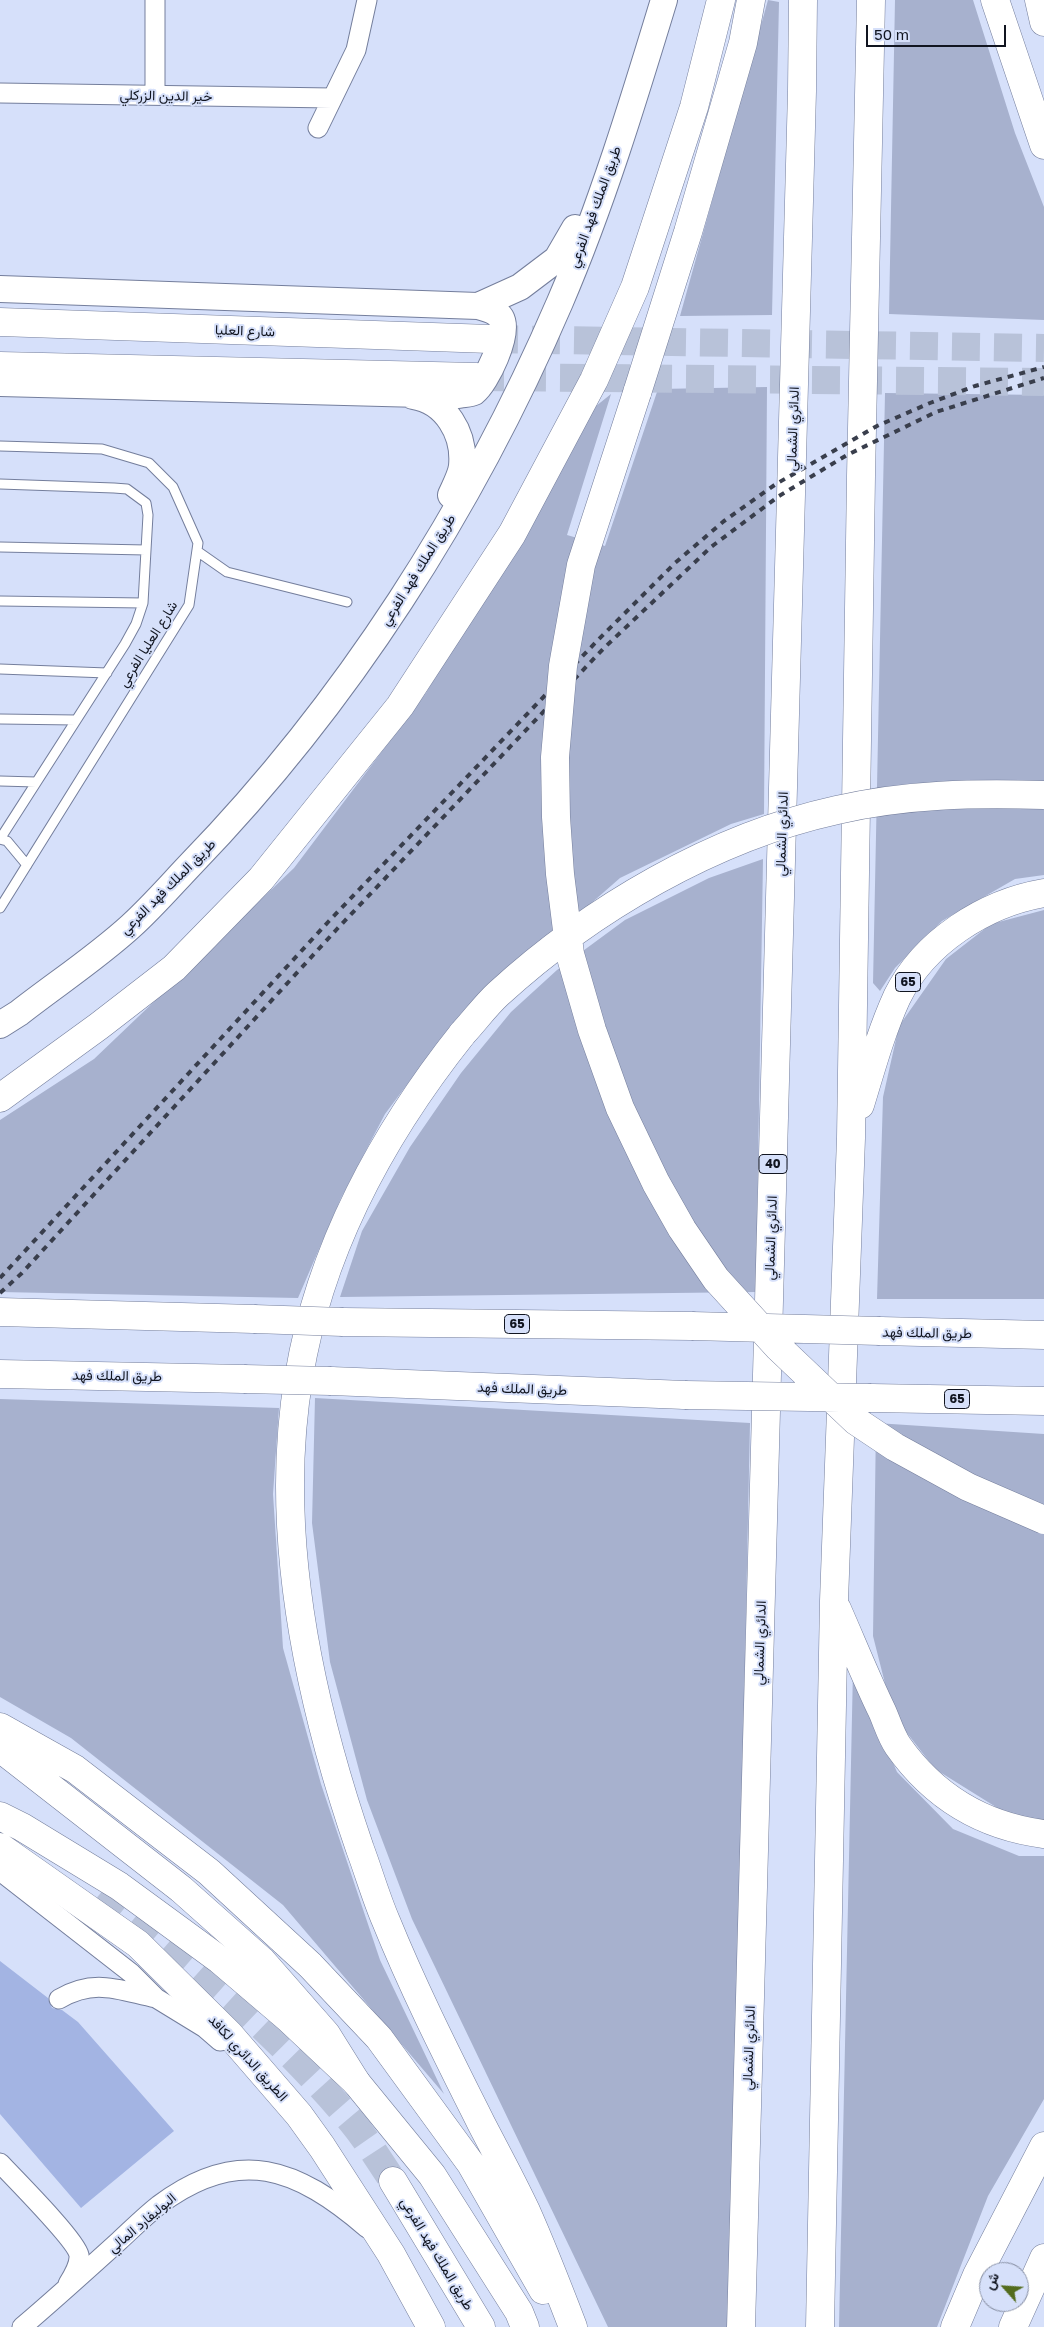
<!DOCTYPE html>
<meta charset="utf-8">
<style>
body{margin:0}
#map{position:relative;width:1044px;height:2327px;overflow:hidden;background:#d6e0fa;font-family:"Golos Text",Vazirmatn,sans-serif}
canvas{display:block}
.north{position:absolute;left:979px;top:2262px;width:50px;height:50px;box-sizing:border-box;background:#d6e0fa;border:1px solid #878fa3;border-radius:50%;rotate:296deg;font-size:14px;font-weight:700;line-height:20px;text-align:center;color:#111520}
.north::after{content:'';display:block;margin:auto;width:18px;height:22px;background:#536c1e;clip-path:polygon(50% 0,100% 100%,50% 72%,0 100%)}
.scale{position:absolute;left:866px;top:25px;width:140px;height:22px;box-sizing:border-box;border:2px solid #111520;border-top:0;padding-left:6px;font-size:15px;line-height:18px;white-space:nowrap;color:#111520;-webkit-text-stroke:4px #d6e0fa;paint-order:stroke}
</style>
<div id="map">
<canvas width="1044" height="2327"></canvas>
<div class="north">ش</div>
<div class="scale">50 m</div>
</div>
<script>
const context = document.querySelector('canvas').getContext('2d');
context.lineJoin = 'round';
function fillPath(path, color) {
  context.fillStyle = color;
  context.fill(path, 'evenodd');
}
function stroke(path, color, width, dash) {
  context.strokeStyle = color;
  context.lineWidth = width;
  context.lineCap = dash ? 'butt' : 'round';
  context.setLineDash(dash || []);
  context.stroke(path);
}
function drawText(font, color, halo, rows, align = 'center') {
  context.font = font + ' "Golos Text",Vazirmatn,sans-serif';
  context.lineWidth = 4;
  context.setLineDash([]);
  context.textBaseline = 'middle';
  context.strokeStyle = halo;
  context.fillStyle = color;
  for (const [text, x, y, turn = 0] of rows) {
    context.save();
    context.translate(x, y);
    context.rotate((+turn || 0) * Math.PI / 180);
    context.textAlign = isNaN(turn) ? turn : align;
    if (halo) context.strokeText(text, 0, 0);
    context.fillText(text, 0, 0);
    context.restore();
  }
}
fillPath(new Path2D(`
 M 768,0 L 779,2 L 772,315 L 680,316 Z
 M 895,0 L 973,0 L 1015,133 L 1044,207 L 1044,320 L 889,314 Z
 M 767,387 L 764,814 L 731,824 L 620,878 L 451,1026 L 385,1114 L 341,1198 L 298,1298 L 0,1292 L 0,1120 L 94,1059 L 294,868 L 426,693 L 596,406 L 611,394 L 567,535 L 605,546 L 658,389 Z
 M 885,393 L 1044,395 L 1044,875 L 1015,879 L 942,921 L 895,968 L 880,991 L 873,983 Z
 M 763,859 L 756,1292 L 340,1297 L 362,1231 L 410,1147 L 461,1073 L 511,1012 L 557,970 L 625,920 L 709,878 Z
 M 1044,910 L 1044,1299 L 877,1299 L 883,1097 L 899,1026 L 946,959 L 991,924 Z
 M 315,1398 L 750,1423 L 731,2327 L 608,2327 L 412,1919 L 367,1800 L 330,1662 L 312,1523 Z
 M 0,1399 L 279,1408 L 273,1494 L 283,1648 L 321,1784 L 380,1960 L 444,2094 L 283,1905 L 71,1738 L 0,1697 Z
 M 876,1423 L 1044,1434 L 1044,1820 L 1012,1817 L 935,1769 L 893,1715 L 873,1636 Z
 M 853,1669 L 897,1772 L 953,1829 L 1019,1856 L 1044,1856 L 1044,2099 L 988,2196 L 937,2327 L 839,2327 Z`), '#a7b1ce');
fillPath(new Path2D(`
 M 0,1961 L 48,1998 L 52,2008 L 62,2010 L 78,2022 L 174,2131 L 81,2208 L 0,2114 Z`), '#a3b4e3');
stroke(new Path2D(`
 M 490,339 L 1044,348
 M 476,377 L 1044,382
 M 104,1889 C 192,1961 279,2035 352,2122 C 367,2140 380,2162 393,2181`), '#b8c2d9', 28, [28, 14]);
const lane = new Path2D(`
 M 0,446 L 102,449 L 149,463 L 173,487 L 198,543 L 189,605 L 0,908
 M 0,484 L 114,488 L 127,489 L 146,503 L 148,515 L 143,603 L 136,624 L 125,644 L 0,839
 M 0,547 L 146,550
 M 197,551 L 227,572 L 347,602
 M 0,601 L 143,603
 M 0,669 L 107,673
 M 0,719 L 76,720
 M 0,781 L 36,782
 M 0,839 L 7,841 L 27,865`);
const street = new Path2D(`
 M 155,0 L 155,95
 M 0,93 L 332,98
 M 318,128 L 356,50 L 367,0
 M 0,1871 L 131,1973 L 156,1998 L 205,2028 L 220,2041
 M 59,1999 C 95,1978 118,1990 156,1998
 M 0,2163 C 14,2178 76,2240 79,2255 C 80,2265 73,2276 68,2284
 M 22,2327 C 55,2299 87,2270 119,2241 C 132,2229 145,2216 159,2205 C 239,2145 297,2168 367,2228`);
const secondary = new Path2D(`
 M 0,289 L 478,306 C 487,309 496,310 501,318 C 510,333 486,383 474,392 C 470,394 463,394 459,395 L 0,383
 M 478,306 L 520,287 L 557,259 L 575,228
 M 413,396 C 446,401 465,434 462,466 C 461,475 455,486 451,495
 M 0,1025 L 19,1013 C 56,984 96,958 131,926 C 152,907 171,885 191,864 C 347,703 471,509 560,302 C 602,204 633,102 664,0`);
const primary = new Path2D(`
 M 1039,0 L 1044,22
 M 0,322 L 490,339
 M 0,366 L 476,377
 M 0,1816 L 22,1827 L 119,1886 L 220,1960 L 288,2018 L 356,2082 L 432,2175 L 519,2312 L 525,2327
 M 0,1847 L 138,1944 L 229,2034 L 299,2115 L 322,2147 L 391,2254 L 431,2327
 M 393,2181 L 481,2327
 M 1013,2327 L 1044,2258`);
const highway = new Path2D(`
 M 995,0 L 1044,145
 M 637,393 L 688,232 L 743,43 L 751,0
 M 463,1033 C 384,1132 320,1249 299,1376 C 272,1532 309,1701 360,1849 C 369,1873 376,1898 386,1921 C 414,1990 448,2057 481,2123 C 496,2152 512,2181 526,2211 C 543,2249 558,2288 573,2327
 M 0,1098 L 99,1026 L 174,968 L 261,879 L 400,706 L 512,534 L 594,380 L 635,287 L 694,107 L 721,0
 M 860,1105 C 871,1069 881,1032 897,997 C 924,942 985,903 1044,893
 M 0,1312 L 254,1319
 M 343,1322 L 692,1326
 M 880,1331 L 1044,1335
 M 0,1374 L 244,1379
 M 331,1381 L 685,1395
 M 871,1398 L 1044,1401
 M 837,1609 C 852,1643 866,1678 882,1711 C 887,1722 891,1736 898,1746 C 934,1797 982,1826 1044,1834
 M 0,1727 L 75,1769 L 209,1872 L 310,1965 L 379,2038 L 471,2164 L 543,2290
 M 0,1748 L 181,1889 L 262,1961 L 326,2034 L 356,2082
 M 741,2327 L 802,91 L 803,0
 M 820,2327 L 834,1601 L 851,1138 L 861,476 L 871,0
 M 955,2327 L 977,2275 L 1044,2146`);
stroke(lane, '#747e9c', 11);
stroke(street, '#747e9c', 21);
stroke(secondary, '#747e9c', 28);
stroke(primary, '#747e9c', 29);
stroke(highway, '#747e9c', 29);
stroke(lane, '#fff', 9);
stroke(street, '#fff', 19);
stroke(secondary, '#fff', 26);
stroke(primary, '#fff', 28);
stroke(highway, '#fff', 28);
stroke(new Path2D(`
 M 0,1278 L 329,921 L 598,640 L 675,563 L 724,521 L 776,484 L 877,426 L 930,403 L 975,386 L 1044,367
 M 0,1293 L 22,1273 L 337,929 L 604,648 L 711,547 L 779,496 L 847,455 L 936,412 L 1044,378`), '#393e4c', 4, [6, 6]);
const highwayBridge = new Path2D(`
 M 637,393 L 581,565 L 563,666 L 555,757 L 556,817 L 560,874 L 570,954 L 592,1030 L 620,1108 L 656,1183 L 682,1229 L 716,1279 L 778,1347 L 856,1421 L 895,1447 L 968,1487 L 1044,1520
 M 463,1033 C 475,1020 486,1005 498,994 C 591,909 714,837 837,810 C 906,794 974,793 1044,795
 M 254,1319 L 343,1322
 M 692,1326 L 880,1331
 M 244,1379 L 331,1381
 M 685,1395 L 871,1398`);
stroke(highwayBridge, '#747e9c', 29, []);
stroke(highwayBridge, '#fff', 28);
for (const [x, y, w] of [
 [908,982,25],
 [773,1164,28],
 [517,1324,25],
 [957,1399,25]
]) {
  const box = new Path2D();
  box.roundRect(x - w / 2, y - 9.5, w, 19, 4);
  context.fillStyle = '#d6e0fa';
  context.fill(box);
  stroke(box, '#111520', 1);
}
drawText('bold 12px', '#111520', null, [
 ["65",908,982],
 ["40",773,1164],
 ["65",517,1324],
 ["65",957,1399]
]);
drawText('14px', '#111520', '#d6e0fa', [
 ["خير الدين الزركلي",166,96,1],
 ["طريق الملك فهد الفرعي",595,207,-70],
 ["شارع العليا",245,331,2],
 ["الدائري الشمالي",793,429,-88],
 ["طريق الملك فهد الفرعي",418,570,-58],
 ["شارع العليا الفرعي",148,644,-58],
 ["الدائري الشمالي",782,834,-88],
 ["طريق الملك فهد الفرعي",168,887,-45],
 ["الدائري الشمالي",771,1238,-88],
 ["طريق الملك فهد",927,1333,1],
 ["طريق الملك فهد",117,1376,1],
 ["طريق الملك فهد",522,1389,2],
 ["الدائري الشمالي",760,1643,-88],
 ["الدائري الشمالي",749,2048,-88],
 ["الطريق الدائري لكافد",248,2058,48],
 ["البوليفارد المالي",142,2223,-40],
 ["طريق الملك فهد الفرعي",437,2254,59]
]);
</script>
